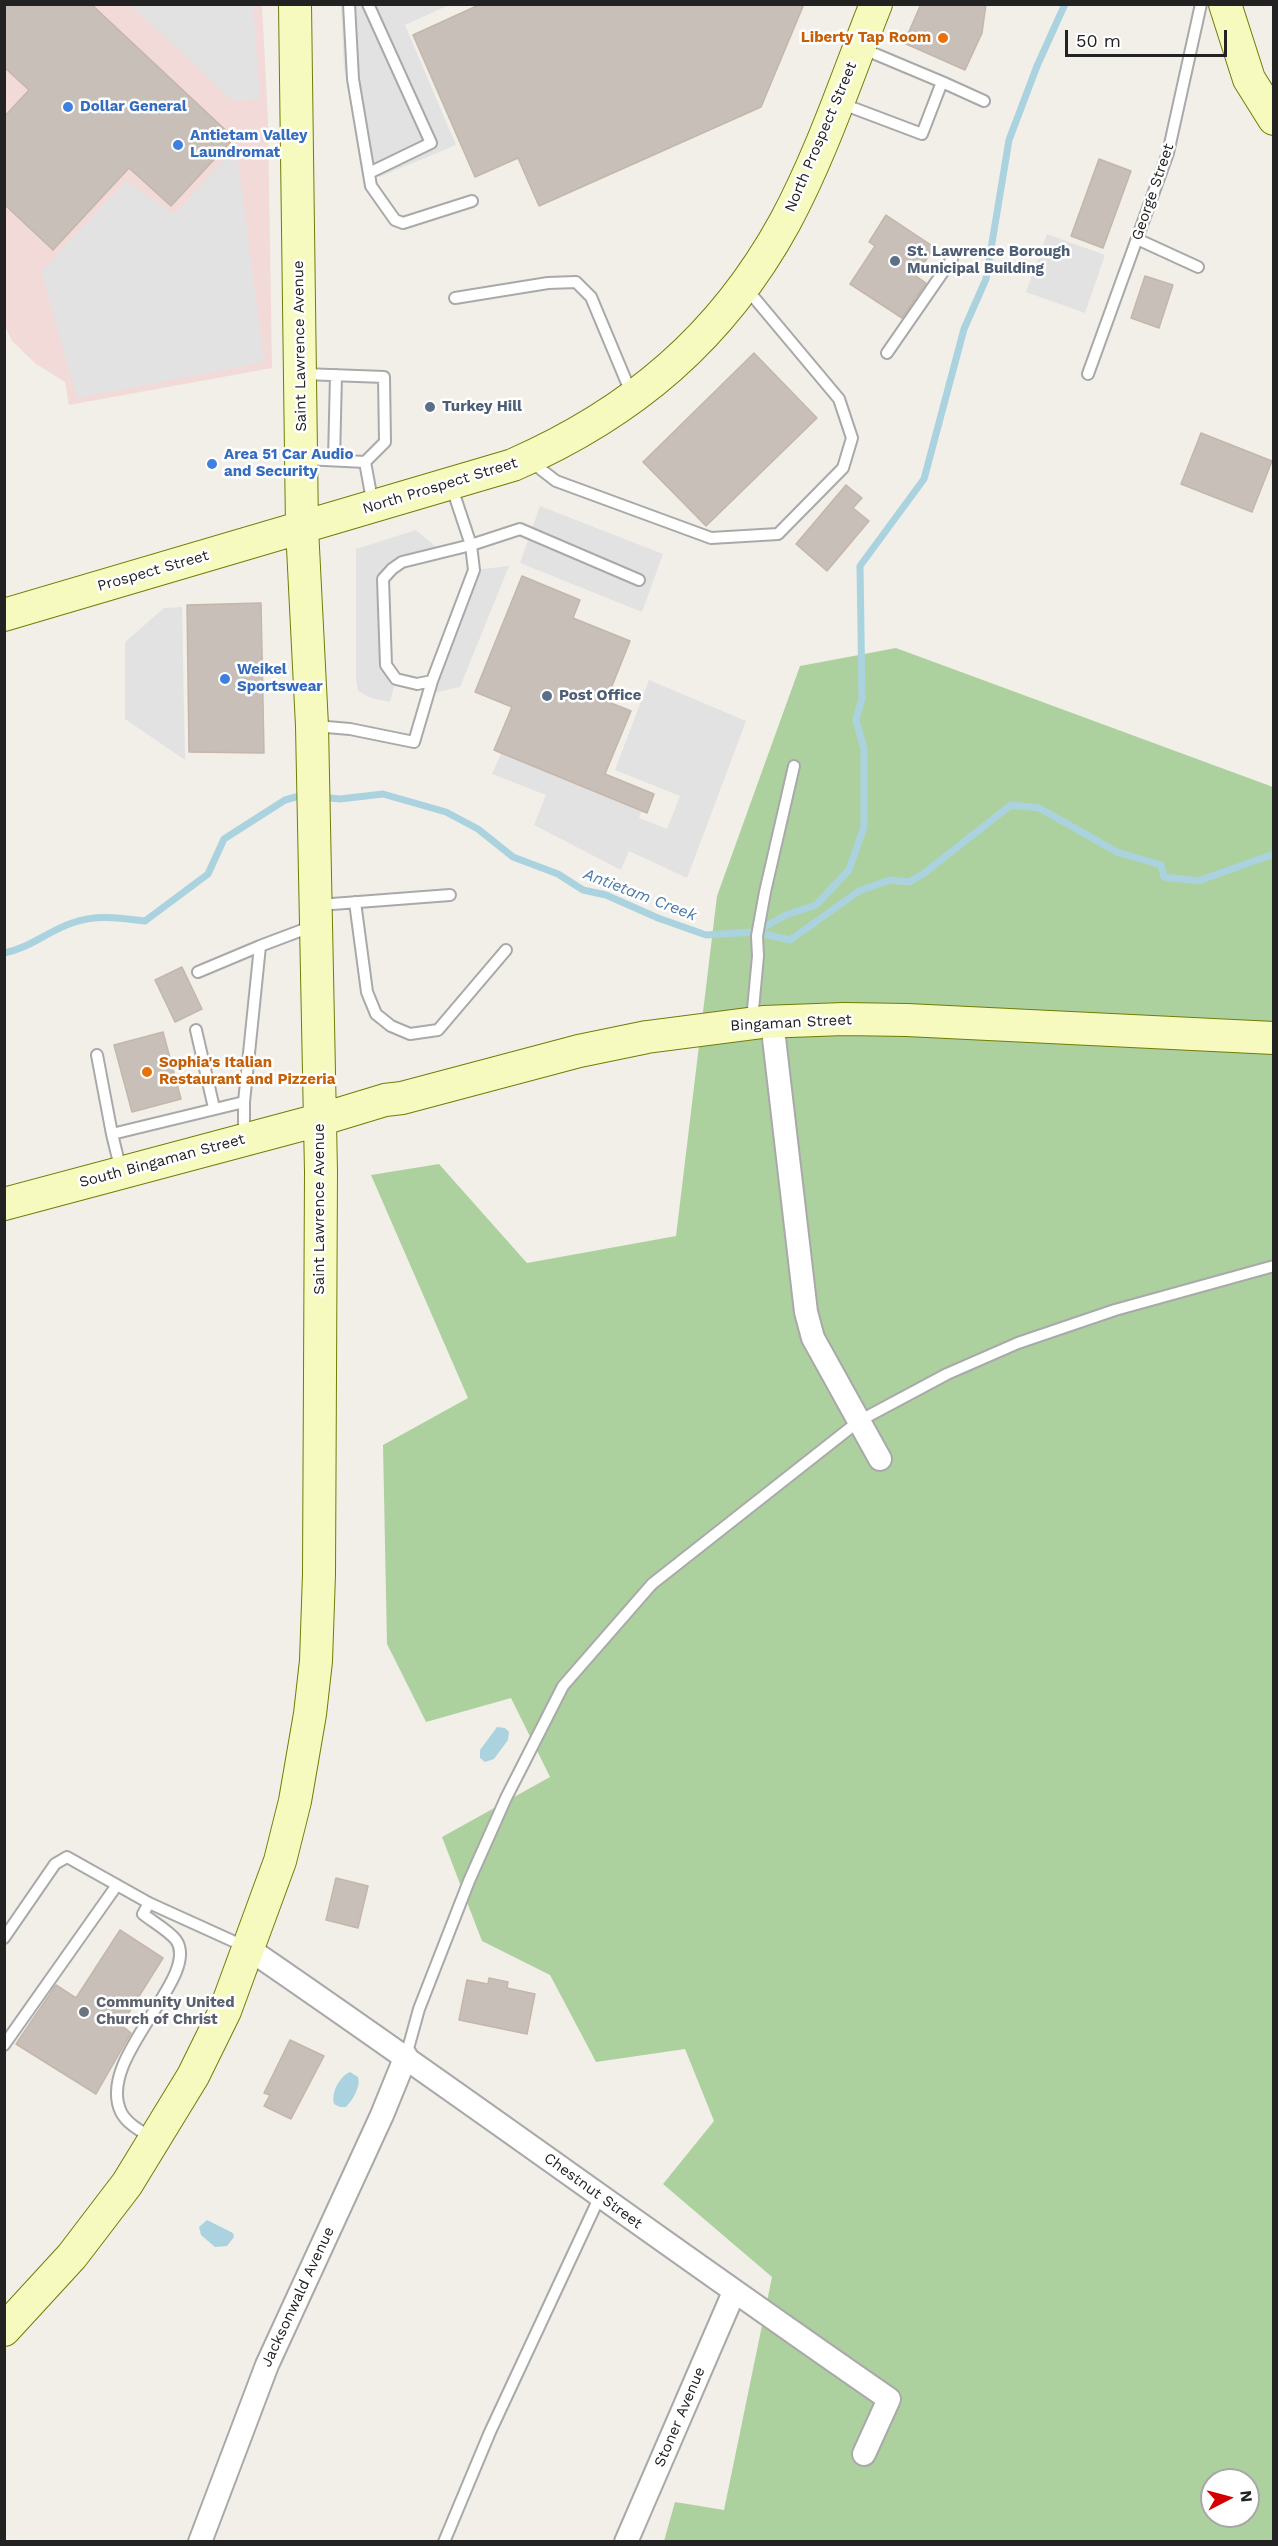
<!DOCTYPE html>
<style>
body{margin:0}
#map{position:relative;width:1278px;height:2546px;overflow:hidden;background:#f2efe9;font-family:"Work Sans",sans-serif}
canvas{display:block}
.frame{position:absolute;inset:0;border:6px solid #222;pointer-events:none}
.north{position:absolute;left:1200px;top:2468px;width:60px;height:60px;box-sizing:border-box;background:#fff;border:2px solid #a7a7a7;border-radius:50%;rotate:84deg;font-size:16px;font-weight:700;line-height:24px;text-align:center;color:#222}
.north::after{content:'';display:block;margin:auto;width:21px;height:27px;background:#d40000;clip-path:polygon(50% 0,100% 100%,50% 72%,0 100%)}
.scale{position:absolute;left:1065px;top:30px;width:162px;height:27px;box-sizing:border-box;border:3px solid #222;border-top:0;padding-left:8px;font-size:18px;line-height:21px;white-space:nowrap;color:#222;-webkit-text-stroke:4px #fff;paint-order:stroke}
</style>
<div id="map">
<canvas width="1278" height="2546"></canvas>
<div class="frame"></div>
<div class="north">N</div>
<div class="scale">50 m</div>
</div>
<script>
const context = document.querySelector('canvas').getContext('2d');
context.lineJoin = 'round';
function fillPath(path, color) {
  context.fillStyle = color;
  context.fill(path, 'evenodd');
}
function stroke(path, color, width, dash) {
  context.strokeStyle = color;
  context.lineWidth = width;
  context.lineCap = dash ? 'butt' : 'round';
  context.setLineDash(dash || []);
  context.stroke(path);
}
function drawText(font, color, halo, rows, align = 'center') {
  context.font = font + ' "Work Sans",sans-serif';
  context.lineWidth = 5;
  context.setLineDash([]);
  context.textBaseline = 'middle';
  context.strokeStyle = halo;
  context.fillStyle = color;
  for (const [text, x, y, turn = 0] of rows) {
    context.save();
    context.translate(x, y);
    context.rotate((+turn || 0) * Math.PI / 180);
    context.textAlign = isNaN(turn) ? turn : align;
    if (halo) context.strokeText(text, 0, 0);
    context.fillText(text, 0, 0);
    context.restore();
  }
}
fillPath(new Path2D(`
 M 5,5 L 262,5 L 268,120 L 272,368 L 69,405 L 65,382 L 36,364 L 12,341 L 5,326 Z`), '#f2dad9');
fillPath(new Path2D(`
 M 896,648 L 1273,787 L 1273,2541 L 664,2541 L 675,2502 L 724,2510 L 772,2277 L 663,2184 L 714,2121 L 685,2049 L 596,2062 L 550,1975 L 482,1941 L 442,1837 L 550,1777 L 511,1698 L 426,1722 L 387,1644 L 383,1445 L 468,1398 L 371,1175 L 439,1164 L 527,1263 L 676,1236 L 717,896 L 800,666 ZM 1212,2480 L 1248,2480 L 1248,2516 L 1212,2516 Z`), '#add19e');
fillPath(new Path2D(`
 M 131,5 L 253,5 L 260,99 L 233,101 Z
 M 341,5 L 449,5 L 405,25 L 456,145 L 379,177 L 344,69 Z
 M 236,146 L 264,362 L 77,398 L 41,271 L 126,181 L 175,214 Z
 M 1047,234 L 1105,255 L 1085,313 L 1026,292 Z
 M 540,506 L 663,554 L 642,612 L 520,563 Z
 M 416,530 L 436,547 L 437,554 L 402,562 L 383,579 L 386,665 L 396,679 L 390,702 L 371,698 L 358,691 L 356,679 L 356,549 Z
 M 509,566 L 460,687 L 428,694 L 474,570 Z
 M 182,607 L 185,760 L 125,719 L 125,642 L 164,608 Z
 M 649,680 L 746,721 L 687,878 L 629,851 L 621,870 L 534,825 L 546,795 L 492,774 L 508,738 L 646,798 L 639,818 L 667,829 L 680,796 L 615,770 Z`), '#e2e2e2');
fillPath(new Path2D(`
 M 497,1727 L 505,1728 L 509,1732 L 508,1740 L 494,1759 L 485,1762 L 480,1758 L 480,1750 Z
 M 350,2072 L 358,2077 C 361,2086 353,2100 346,2107 L 340,2107 L 334,2104 C 331,2093 339,2077 350,2072 Z
 M 207,2220 L 233,2233 L 234,2237 L 227,2246 L 215,2247 L 201,2235 L 199,2227 Z`), '#aad3df');
stroke(new Path2D(`
 M 321,797 L 340,799 L 383,794 L 446,812 L 478,829 L 513,857 L 558,874 L 583,890 L 606,895 L 658,918 L 706,935 L 755,932 L 790,940 L 859,891 L 890,880 L 909,882 L 923,874 L 1011,805 L 1039,808 L 1117,852 L 1161,865 L 1164,877 L 1198,881 L 1274,854
 M 757,931 L 786,915 L 816,905 L 849,870 L 864,827 L 864,749 L 856,720 L 862,698 L 860,566 L 924,479 L 964,329 L 986,279 L 1009,140 L 1037,66 L 1065,4
 M 4,953 C 30,948 48,931 72,923 C 96,914 121,918 145,921 L 208,874 L 224,839 L 285,800 L 307,794`), '#aad3df', 7);
const building = new Path2D(`
 M 4,4 L 91,4 L 234,138 L 171,206 L 129,168 L 53,250 L 4,204 L 4,117 L 29,90 L 4,67 Z
 M 481,4 L 804,4 L 761,107 L 539,206 L 518,158 L 475,177 L 413,35 Z
 M 921,4 L 986,4 L 982,33 L 965,70 L 904,43 Z
 M 1099,159 L 1131,171 L 1103,248 L 1071,236 Z
 M 886,215 L 934,247 L 916,276 L 926,283 L 902,318 L 850,284 L 875,246 L 869,242 Z
 M 1145,276 L 1173,285 L 1159,328 L 1131,318 Z
 M 754,353 L 817,418 L 706,526 L 643,462 Z
 M 1201,433 L 1272,461 L 1252,512 L 1181,484 Z
 M 846,485 L 862,498 L 853,508 L 869,521 L 827,571 L 796,544 Z
 M 522,576 L 580,600 L 573,618 L 630,641 L 606,701 L 631,711 L 605,774 L 654,794 L 647,813 L 494,750 L 512,707 L 475,692 Z
 M 261,603 L 264,753 L 189,752 L 187,605 Z
 M 182,967 L 202,1009 L 175,1022 L 155,980 Z
 M 163,1032 L 181,1099 L 132,1112 L 114,1045 Z
 M 336,1878 L 368,1886 L 358,1928 L 326,1920 Z
 M 120,1930 L 163,1958 L 121,2025 L 131,2033 L 96,2094 L 16,2044 L 56,1985 L 76,1998 Z
 M 489,1978 L 508,1982 L 507,1988 L 535,1994 L 527,2034 L 459,2020 L 467,1980 L 488,1984 Z
 M 290,2040 L 324,2056 L 291,2119 L 264,2106 L 270,2095 L 264,2093 Z`);
fillPath(building, '#c7bfb8');
stroke(building, '#c4b6ab', 1.5);
const lane = new Path2D(`
 M 349,4 L 353,79 L 371,186 L 395,220 L 403,223 L 472,201
 M 368,4 L 431,143 L 369,173
 M 942,82 L 984,101
 M 840,103 L 922,134 L 942,82 L 861,48
 M 1137,239 L 1198,267
 M 455,298 L 548,283 L 576,282 L 591,297 L 632,395
 M 887,353 L 952,259
 M 304,374 L 384,377 L 385,442 L 365,462
 M 1088,374 L 1168,153 L 1201,4
 M 305,459 L 365,462 L 373,505
 M 334,460 L 336,375
 M 530,461 L 556,481 L 711,538 L 778,534 L 843,468 L 852,438 L 839,399 L 746,288
 M 451,485 L 471,545 L 520,529 L 639,580
 M 471,545 L 474,570 L 432,681 L 417,684 L 396,679 L 386,665 L 383,579 L 392,569 L 402,562 Z
 M 315,726 L 350,729 L 414,742 L 432,681
 M 355,902 L 367,992 L 376,1014 L 391,1026 L 410,1034 L 438,1030 L 506,950
 M 319,905 L 450,895
 M 198,972 L 260,946
 M 752,1020 L 758,956 L 757,936 L 765,892 L 794,766
 M 196,1030 L 214,1108
 M 97,1055 L 112,1134
 M 244,1137 L 244,1102 L 260,946 L 313,926
 M 121,1171 L 112,1134 L 244,1102
 M 149,1903 L 143,1914 C 153,1922 168,1930 176,1940 C 202,1977 95,2058 121,2112 C 127,2124 141,2131 152,2138
 M 4,1938 L 55,1864 L 67,1857 L 149,1903 L 246,1947
 M 4,2045 L 117,1885
 M 406,2056 L 419,2009 L 469,1881 L 506,1798 L 563,1686 L 652,1584 L 859,1421 L 947,1374 L 1018,1343 L 1115,1310 L 1274,1266
 M 444,2542 L 490,2432 L 600,2196`);
const street = new Path2D(`
 M 772,1021 L 806,1312 L 813,1338 L 880,1459
 M 249,1949 C 464,2096 674,2251 889,2399 L 864,2454
 M 200,2542 L 267,2365 L 382,2115 L 406,2056
 M 626,2542 L 734,2292`);
const secondary = new Path2D(`
 M 1225,4 L 1249,79 L 1274,119
 M 4,615 L 513,465 C 632,413 722,337 785,222 C 822,153 847,77 876,4
 M 4,1204 L 319,1120 L 385,1100 L 402,1098 L 579,1051 L 647,1037 L 763,1022 L 844,1019 L 907,1020 L 1274,1038
 M 4,2330 L 72,2256 L 127,2184 L 193,2076 L 225,2011 L 280,1861 L 295,1801 L 310,1714 L 316,1661 L 319,1574 L 321,1172 L 312,726 L 302,528 L 295,4`);
stroke(lane, '#a9a9a9', 14);
stroke(street, '#a9a9a9', 26);
stroke(secondary, '#707d05', 34);
stroke(lane, '#fff', 10);
stroke(street, '#fff', 22);
stroke(secondary, '#f7fabf', 32);
for (const [x, y, r, color] of [
 [943,38,6,"#e8710a"],
 [68,107,6,"#3f7fe0"],
 [178,145,6,"#3f7fe0"],
 [895,261,6,"#5c6f8a"],
 [430,407,6,"#5c6f8a"],
 [212,464,6,"#3f7fe0"],
 [225,679,6,"#3f7fe0"],
 [547,696,6,"#5c6f8a"],
 [147,1072,6,"#e8710a"],
 [84,2012,6,"#6b7280"]
]) {
  const dot = new Path2D();
  dot.arc(x, y, r, 0, 2 * Math.PI);
  context.fillStyle = color;
  context.fill(dot);
  stroke(dot, '#fff', 2);
}
drawText('bold 15px', '#c56008', '#fff', [
 ["Liberty Tap Room",931,38],
 ["Sophia's Italian",159,1063,"left"],
 ["Restaurant and Pizzeria",159,1080,"left"]
], 'right');
drawText('bold 15px', '#366cbe', '#fff', [
 ["Dollar General",80,107],
 ["Antietam Valley",190,136],
 ["Laundromat",190,153],
 ["Area 51 Car Audio",224,455],
 ["and Security",224,472],
 ["Weikel",237,670],
 ["Sportswear",237,687]
], 'left');
drawText('15px', '#222', '#fff', [
 ["North Prospect Street",821,137,-67],
 ["George Street",1153,192,-71],
 ["Saint Lawrence Avenue",300,346,-91],
 ["North Prospect Street",440,486,-17],
 ["Prospect Street",153,571,-16],
 ["Bingaman Street",791,1023,-3],
 ["South Bingaman Street",162,1161,-15],
 ["Saint Lawrence Avenue",320,1209,-90],
 ["Chestnut Street",593,2191,36],
 ["Jacksonwald Avenue",298,2297,-65],
 ["Stoner Avenue",680,2417,-67]
]);
drawText('bold 15px', '#4e5e75', '#fff', [
 ["St. Lawrence Borough",907,252],
 ["Municipal Building",907,269],
 ["Turkey Hill",442,407],
 ["Post Office",559,696]
], 'left');
drawText('bold 15px', '#5b616d', '#fff', [
 ["Community United",96,2003],
 ["Church of Christ",96,2020]
], 'left');
drawText('italic 16px', '#4a7aab', '#fff', [
 ["Antietam Creek",640,895,21]
]);
</script>
